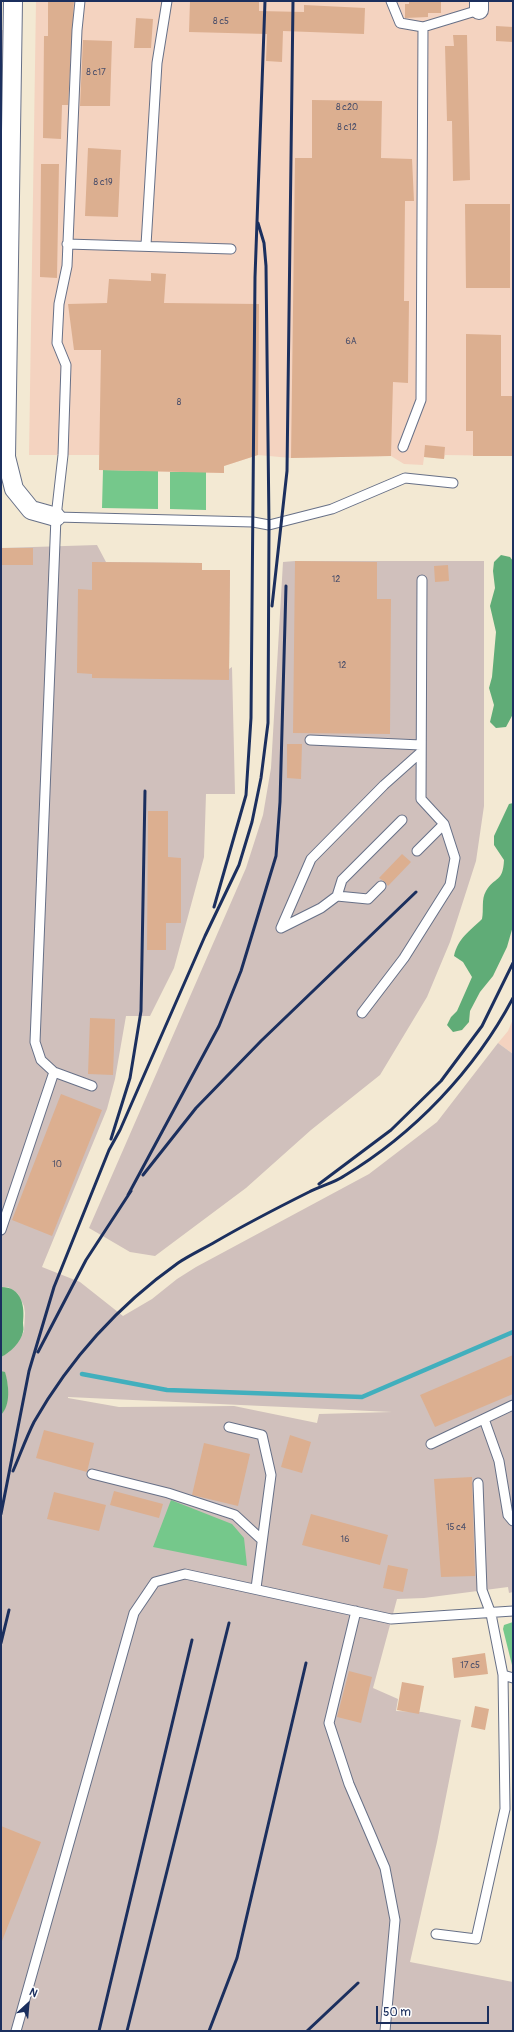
<!DOCTYPE html>
<meta charset="utf-8">
<style>
body{margin:0}
#map{position:relative;width:514px;height:2032px;overflow:hidden;background:#f3e9d3;font-family:Pangolin,sans-serif}
canvas{display:block}
.frame{position:absolute;inset:0;border:2px solid #1b2f5e;pointer-events:none}
.north{position:absolute;left:8px;top:1984px;width:40px;height:40px;-webkit-text-stroke:3px #fff;paint-order:stroke;rotate:26deg;font-size:11px;font-weight:700;line-height:16px;text-align:center;color:#1b2f5e}
.north::after{content:'';display:block;margin:auto;width:14px;height:18px;background:#1b2f5e;clip-path:polygon(50% 0,100% 100%,50% 72%,0 100%)}
.scale{position:absolute;left:376px;top:2006px;width:113px;height:18px;box-sizing:border-box;border:2px solid #1b2f5e;border-top:0;padding-left:5px;font-size:12px;line-height:14px;white-space:nowrap;color:#1b2f5e;-webkit-text-stroke:3px #fff;paint-order:stroke}
</style>
<div id="map">
<canvas width="514" height="2032"></canvas>
<div class="frame"></div>
<div class="north">N</div>
<div class="scale">50 m</div>
</div>
<script>
const context = document.querySelector('canvas').getContext('2d');
context.lineJoin = 'round';
function fillPath(path, color) {
  context.fillStyle = color;
  context.fill(path, 'evenodd');
}
function stroke(path, color, width, dash) {
  context.strokeStyle = color;
  context.lineWidth = width;
  context.lineCap = dash ? 'butt' : 'round';
  context.setLineDash(dash || []);
  context.stroke(path);
}
function drawText(font, color, halo, rows, align = 'center') {
  context.font = font + ' Pangolin,sans-serif';
  context.lineWidth = 3;
  context.setLineDash([]);
  context.textBaseline = 'middle';
  context.strokeStyle = halo;
  context.fillStyle = color;
  for (const [text, x, y, turn = 0] of rows) {
    context.save();
    context.translate(x, y);
    context.rotate((+turn || 0) * Math.PI / 180);
    context.textAlign = isNaN(turn) ? turn : align;
    if (halo) context.strokeText(text, 0, 0);
    context.fillText(text, 0, 0);
    context.restore();
  }
}
fillPath(new Path2D(`
 M 36,1 L 513,1 L 513,456 L 445,455 L 444,459 L 424,457 L 423,465 L 404,464 L 391,456 L 291,458 L 258,455 L 224,466 L 224,473 L 99,470 L 99,455 L 29,455 Z
 M 513,1019 L 513,1054 L 498,1043 L 508,1031 Z`), '#f4d3c0');
fillPath(new Path2D(`
 M 5,25 L 1,249 L 3,132 L 1,131 L 1,30 L 3,30 Z
 M 97,545 L 106,562 L 202,563 L 202,570 L 230,570 L 229,669 L 232,667 L 235,794 L 206,794 L 204,857 L 174,968 L 150,1016 L 126,1016 L 115,1079 L 107,1109 L 42,1267 L 80,1282 L 123,1316 L 152,1299 L 177,1279 L 196,1267 L 369,1174 L 437,1122 L 498,1043 L 513,1054 L 513,1592 L 509,1593 L 508,1587 L 424,1598 L 397,1599 L 373,1688 L 398,1699 L 396,1711 L 422,1712 L 461,1720 L 437,1842 L 410,1962 L 513,1982 L 513,2031 L 1,2031 L 1,1415 L 6,1406 L 8,1386 L 5,1373 L 1,1371 L 1,1357 L 9,1352 L 21,1337 L 24,1331 L 25,1313 L 24,1306 L 18,1294 L 8,1287 L 1,1287 L 1,548 ZM 68,1398 L 68,1397 L 392,1412 L 319,1414 L 317,1423 L 234,1406 L 119,1407 Z
 M 295,561 L 484,561 L 484,806 L 476,861 L 450,942 L 427,997 L 380,1075 L 311,1130 L 246,1188 L 155,1256 L 130,1252 L 89,1228 L 246,868 L 263,815 L 271,768 L 283,562 Z`), '#d0c0bc');
fillPath(new Path2D(`
 M 103,470 L 158,471 L 158,509 L 102,508 Z
 M 170,472 L 206,472 L 206,510 L 170,509 Z
 M 171,1500 L 232,1524 L 244,1538 L 247,1566 L 153,1547 Z
 M 513,1622 L 513,1669 L 503,1629 L 504,1625 Z`), '#75c88b');
fillPath(new Path2D(`
 M 501,555 L 510,557 L 513,561 L 513,714 L 506,727 L 496,728 L 490,722 L 494,705 L 489,688 L 492,677 L 496,632 L 490,606 L 495,588 L 493,571 L 494,562 Z
 M 513,803 L 513,926 L 507,947 L 493,976 L 480,992 L 470,1011 L 469,1022 L 462,1030 L 453,1032 L 447,1025 L 451,1017 L 457,1011 L 472,977 L 463,962 L 454,956 C 458,938 470,931 482,919 C 484,910 481,899 486,891 C 495,876 503,883 504,860 L 494,845 L 494,836 L 509,804 Z
 M 1,1287 C 22,1287 25,1306 23,1323 C 23,1326 24,1329 23,1332 C 21,1342 10,1353 1,1357 Z
 M 1,1371 L 5,1372 C 9,1385 11,1405 1,1415 Z`), '#60ac77');
stroke(new Path2D(`
 M 82,1374 L 167,1390 L 362,1397 L 513,1332`), '#41afbd', 4.5);
fillPath(new Path2D(`
 M 48,1 L 74,1 L 68,105 L 62,105 L 61,139 L 43,138 L 44,36 L 48,36 Z
 M 190,1 L 259,1 L 259,11 L 304,12 L 304,5 L 365,8 L 364,34 L 283,31 L 282,62 L 266,61 L 267,34 L 189,32 Z
 M 409,1 L 441,1 L 441,13 L 428,13 L 428,17 L 405,18 L 405,4 L 409,4 Z
 M 136,18 L 153,19 L 151,48 L 134,48 Z
 M 496,26 L 513,27 L 513,42 L 496,41 Z
 M 453,35 L 467,35 L 470,180 L 453,181 L 452,121 L 447,121 L 445,46 L 454,46 Z
 M 83,40 L 112,41 L 110,106 L 80,106 Z
 M 312,100 L 382,101 L 381,158 L 412,159 L 414,201 L 405,201 L 404,301 L 409,301 L 408,383 L 393,382 L 391,456 L 291,458 L 295,158 L 312,158 Z
 M 88,148 L 121,150 L 118,217 L 85,216 Z
 M 41,164 L 59,164 L 57,278 L 40,277 Z
 M 465,204 L 510,204 L 510,288 L 466,288 Z
 M 151,273 L 166,274 L 164,303 L 259,304 L 258,455 L 224,466 L 224,473 L 99,470 L 101,350 L 74,350 L 68,304 L 107,303 L 109,279 L 151,281 Z
 M 466,334 L 501,335 L 501,396 L 513,396 L 513,456 L 473,456 L 473,431 L 466,431 Z
 M 425,445 L 445,447 L 444,459 L 424,457 Z
 M 1,548 L 33,548 L 33,565 L 1,565 Z
 M 295,561 L 377,562 L 377,599 L 391,599 L 390,734 L 293,733 Z
 M 92,562 L 202,563 L 202,570 L 230,570 L 229,680 L 92,678 L 92,674 L 77,673 L 78,589 L 92,590 Z
 M 448,565 L 449,581 L 435,582 L 434,566 Z
 M 287,744 L 302,744 L 301,779 L 287,778 Z
 M 148,811 L 168,811 L 168,857 L 181,858 L 181,923 L 166,923 L 166,950 L 147,950 Z
 M 402,854 L 411,862 L 388,886 L 385,882 L 379,878 Z
 M 90,1018 L 115,1019 L 113,1075 L 88,1074 Z
 M 61,1094 L 102,1110 L 52,1236 L 12,1220 Z
 M 513,1355 L 513,1394 L 435,1427 L 420,1395 Z
 M 44,1430 L 94,1443 L 87,1472 L 36,1458 Z
 M 290,1435 L 311,1442 L 302,1473 L 281,1467 Z
 M 204,1443 L 250,1454 L 238,1506 L 192,1495 Z
 M 472,1477 L 475,1576 L 441,1577 L 434,1479 Z
 M 114,1491 L 163,1504 L 159,1518 L 110,1505 Z
 M 54,1492 L 106,1505 L 99,1531 L 47,1519 Z
 M 311,1514 L 388,1535 L 380,1565 L 302,1545 Z
 M 388,1565 L 408,1569 L 403,1592 L 383,1588 Z
 M 485,1653 L 488,1674 L 454,1678 L 452,1658 Z
 M 349,1671 L 372,1677 L 361,1723 L 337,1717 Z
 M 402,1682 L 424,1686 L 419,1714 L 397,1710 Z
 M 475,1706 L 489,1709 L 485,1730 L 471,1727 Z
 M 1,1826 L 41,1842 L 2,1941 L 1,1941 Z`), '#dcaf90');
const lane = new Path2D(`
 M 80,1 L 77,30 L 67,266 L 59,304 L 57,343 L 66,365 L 63,455 L 56,517 L 35,1042 L 41,1060 L 54,1072 L 92,1086
 M 391,1 L 400,23 L 423,27 L 479,10
 M 67,244 L 231,249
 M 146,245 L 157,63 L 167,1
 M 403,447 L 421,400 L 423,27
 M 56,517 L 253,522 L 269,525 L 332,509 L 405,478 L 453,483
 M 310,740 L 421,745
 M 417,851 L 444,824
 M 337,896 L 342,880 L 402,820
 M 281,928 L 311,859 L 384,785 L 421,752
 M 281,928 L 321,908 L 337,896 L 368,899 L 381,886
 M 362,1013 L 404,958 L 450,885 L 455,858 L 444,824 L 421,799 L 422,580
 M 1,1230 L 54,1072
 M 484,1419 L 499,1461 L 508,1515 L 513,1521
 M 229,1427 L 262,1435 L 271,1475 L 256,1588
 M 431,1444 L 513,1405
 M 92,1474 L 168,1493 L 235,1515 L 262,1540
 M 478,1483 L 482,1590 L 491,1614 L 503,1675 L 513,1678
 M 356,1611 L 329,1723 L 349,1784 L 385,1868 L 395,1920 L 385,2031
 M 436,1934 L 476,1939 L 505,1809 L 503,1675
 M 16,2031 L 134,1613 L 155,1582 L 185,1574 L 391,1619 L 513,1611`);
const street = new Path2D(`
 M 13,1 L 6,457 L 14,489 L 31,510 L 56,517
 M 479,10 L 479,1`);
stroke(lane, '#677087', 11);
stroke(street, '#677087', 20);
stroke(lane, '#fff', 9);
stroke(street, '#fff', 18);
stroke(new Path2D(`
 M 272,606 L 287,471 L 293,1
 M 214,907 L 246,795 L 251,718 L 255,277 L 265,1
 M 111,1139 L 130,1078 L 141,1011 L 145,791
 M 143,1175 L 196,1108 L 261,1041 L 416,892
 M 319,1184 L 391,1130 L 441,1081 L 482,1026 L 513,963
 M 128,1195 L 219,1026 L 241,971 L 276,856 L 280,802 L 286,586
 M 38,1352 L 86,1260 L 131,1191
 M 13,1471 C 20,1455 26,1438 34,1422 C 70,1359 119,1305 178,1263 C 190,1255 203,1249 215,1242 C 246,1224 277,1208 309,1192 C 320,1186 334,1183 344,1176 C 414,1134 475,1070 513,998
 M 1,1514 L 29,1371 L 54,1287 L 109,1150 L 120,1130 L 205,936 L 239,865 L 252,822 L 261,778 L 268,723 L 269,525 L 266,266 L 264,243 L 258,223
 M 1,1643 L 9,1610
 M 99,2031 L 192,1640
 M 127,2031 L 229,1623
 M 209,2031 L 237,1958 L 306,1663
 M 307,2031 L 358,1983`), '#1b2f5e', 3);
drawText('9px', '#4b4f6a', null, [
 ["8 с5",221,22],
 ["8 с17",96,73],
 ["8 с20",347,108],
 ["8 с12",347,128],
 ["8 с19",103,183],
 ["6А",351,342],
 ["8",179,403],
 ["12",336,580],
 ["12",342,666],
 ["10",57,1165],
 ["15 с4",456,1528],
 ["16",345,1540],
 ["17 с5",470,1666]
]);
</script>
